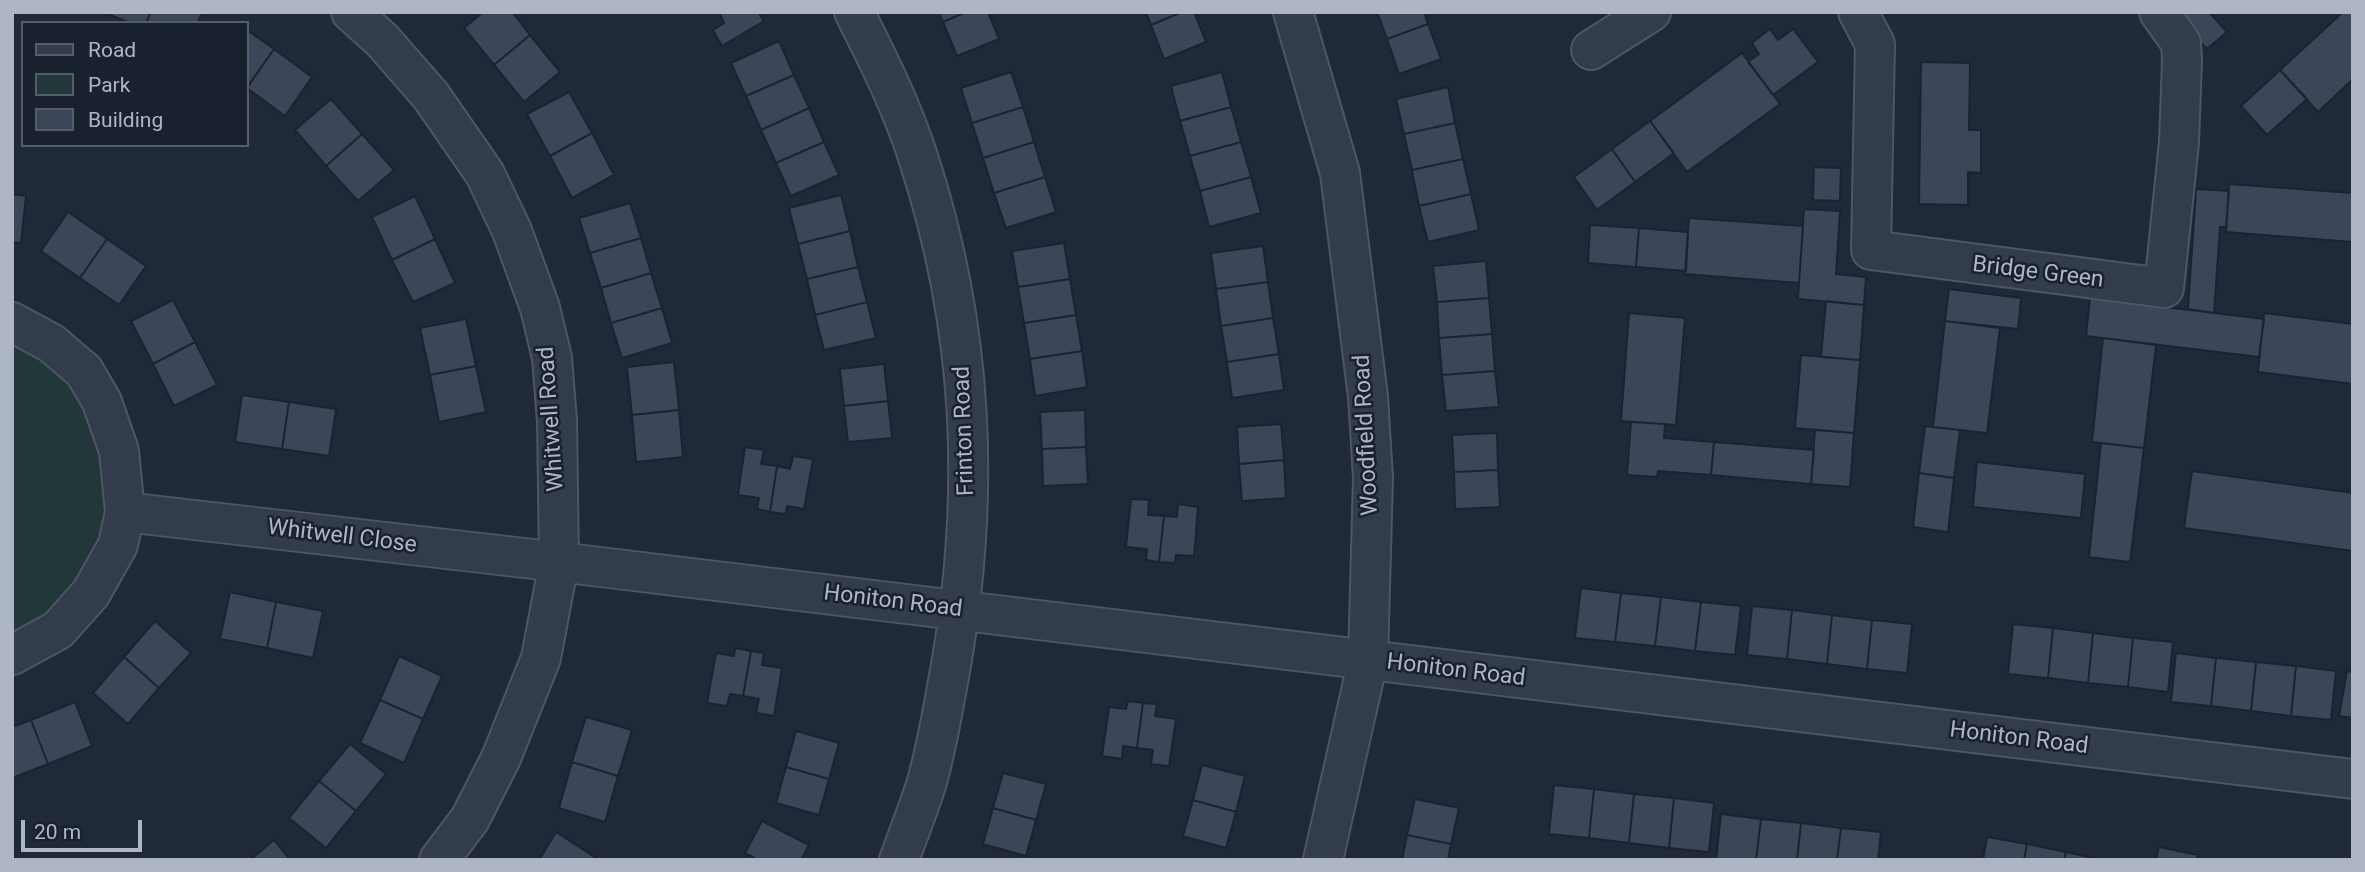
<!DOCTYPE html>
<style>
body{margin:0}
#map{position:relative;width:2365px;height:872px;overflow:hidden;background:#1f2939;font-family:Roboto,sans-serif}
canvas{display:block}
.frame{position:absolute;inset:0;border:14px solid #aeb6c6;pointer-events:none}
.legend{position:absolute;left:21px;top:21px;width:228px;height:126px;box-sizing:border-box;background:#19212e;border:2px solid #555d6b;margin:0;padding:9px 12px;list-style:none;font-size:21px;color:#aeb6c6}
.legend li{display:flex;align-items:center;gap:14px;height:35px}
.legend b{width:35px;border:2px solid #555d6b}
.scale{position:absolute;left:21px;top:820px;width:121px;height:32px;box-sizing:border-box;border:4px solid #aeb6c6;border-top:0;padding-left:9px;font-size:21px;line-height:24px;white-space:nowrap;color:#aeb6c6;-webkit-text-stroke:5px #19212e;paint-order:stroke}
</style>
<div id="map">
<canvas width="2365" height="872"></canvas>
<div class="frame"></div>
<ul class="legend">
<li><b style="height:9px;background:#333c4a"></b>Road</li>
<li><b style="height:19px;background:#21373a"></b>Park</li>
<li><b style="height:19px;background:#3b4759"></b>Building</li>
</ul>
<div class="scale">20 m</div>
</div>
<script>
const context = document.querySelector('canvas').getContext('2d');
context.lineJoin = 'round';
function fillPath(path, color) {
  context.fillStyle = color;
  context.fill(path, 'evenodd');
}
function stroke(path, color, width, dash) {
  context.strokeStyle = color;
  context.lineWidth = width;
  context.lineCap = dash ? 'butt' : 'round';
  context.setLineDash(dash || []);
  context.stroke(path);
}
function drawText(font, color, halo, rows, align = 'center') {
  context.font = font + ' Roboto,sans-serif';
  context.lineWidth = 5;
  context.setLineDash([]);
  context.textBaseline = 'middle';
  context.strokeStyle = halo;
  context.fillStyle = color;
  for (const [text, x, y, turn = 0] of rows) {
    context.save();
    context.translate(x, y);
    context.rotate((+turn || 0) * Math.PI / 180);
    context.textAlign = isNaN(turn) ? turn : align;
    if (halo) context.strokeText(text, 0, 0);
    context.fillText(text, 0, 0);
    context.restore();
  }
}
fillPath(new Path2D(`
 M 12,344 C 33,355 57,370 72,389 C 90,410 109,460 108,489 C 106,532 89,579 57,609 C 44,621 26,630 12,640 Z`), '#21373a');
const building = new Path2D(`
 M 103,12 L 151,12 L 146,23 L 130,23 Z
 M 151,12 L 202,12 L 198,23 L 146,23 Z
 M 483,12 L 512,12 L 530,35 L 494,65 L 464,28 Z
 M 719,12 L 758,12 L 764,21 L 722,46 L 713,30 L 724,23 Z
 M 939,12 L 966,12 L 943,22 Z
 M 966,12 L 988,12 L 999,39 L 957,56 L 943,22 Z
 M 1146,12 L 1182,12 L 1151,25 Z
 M 1182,12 L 1194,12 L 1206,42 L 1164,59 L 1151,25 Z
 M 1377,12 L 1424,12 L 1428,24 L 1387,39 Z
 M 2173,12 L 2209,12 L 2227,32 L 2207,49 Z
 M 2343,12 L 2353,12 L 2353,79 L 2318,112 L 2280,70 Z
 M 1428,24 L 1441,59 L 1399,74 L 1387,39 Z
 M 1770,29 L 1778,40 L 1793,29 L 1818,62 L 1773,95 L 1748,62 L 1759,54 L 1752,43 Z
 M 247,30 L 274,49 L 247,87 Z
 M 530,35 L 560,72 L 524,102 L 494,65 Z
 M 779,41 L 794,75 L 746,96 L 731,63 Z
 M 274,49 L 312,77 L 285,116 L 247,88 Z
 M 1742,53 L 1780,104 L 1687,172 L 1650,121 Z
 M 1921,62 L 1970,63 L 1969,130 L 1981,130 L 1981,173 L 1968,172 L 1968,205 L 1919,204 Z
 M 2280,70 L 2307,99 L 2267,135 L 2241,106 Z
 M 1011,72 L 1023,107 L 972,123 L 961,88 Z
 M 1222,72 L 1231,107 L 1180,121 L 1171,86 Z
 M 794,75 L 809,108 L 761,130 L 746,96 Z
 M 1448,87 L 1455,123 L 1404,134 L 1396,99 Z
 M 569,92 L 592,133 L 550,156 L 527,114 Z
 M 331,99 L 362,134 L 326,166 L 295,130 Z
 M 1023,107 L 1034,142 L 983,158 L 972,123 Z
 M 1231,107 L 1241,142 L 1190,156 L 1180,121 Z
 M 809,108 L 824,142 L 776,163 L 761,130 Z
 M 1650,121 L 1674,153 L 1635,182 L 1612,149 Z
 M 1455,123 L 1463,159 L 1412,170 L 1404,134 Z
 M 592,133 L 614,175 L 572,198 L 550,156 Z
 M 362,134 L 394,170 L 358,201 L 326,166 Z
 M 824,142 L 839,175 L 791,196 L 776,163 Z
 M 1034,142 L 1045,177 L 994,193 L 983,158 Z
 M 1241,142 L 1251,177 L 1200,191 L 1190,156 Z
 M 1612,149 L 1635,182 L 1597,210 L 1574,177 Z
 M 1463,159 L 1471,194 L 1419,206 L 1412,170 Z
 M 1814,167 L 1841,168 L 1840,201 L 1813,200 Z
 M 1045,177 L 1056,212 L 1006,228 L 994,193 Z
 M 1251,177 L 1261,213 L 1209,227 L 1200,191 Z
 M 2229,184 L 2353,193 L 2353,242 L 2226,232 Z
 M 2196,189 L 2229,191 L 2226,227 L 2220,227 L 2214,313 L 2188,309 Z
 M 12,194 L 26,196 L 21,243 L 12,242 Z
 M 1471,194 L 1479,230 L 1428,242 L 1419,206 Z
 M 841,195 L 850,231 L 798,244 L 789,208 Z
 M 415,196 L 435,239 L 392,260 L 372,217 Z
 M 630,203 L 641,238 L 590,253 L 579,218 Z
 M 1804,209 L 1840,211 L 1836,274 L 1866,277 L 1864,305 L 1798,299 Z
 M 68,212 L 107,239 L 80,278 L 41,251 Z
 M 1689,218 L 1803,226 L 1799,283 L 1685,274 Z
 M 1590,225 L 1639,228 L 1636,267 L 1588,263 Z
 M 1639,228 L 1688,232 L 1686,271 L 1636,267 Z
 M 850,231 L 858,267 L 807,279 L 798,244 Z
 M 641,238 L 651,273 L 601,288 L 590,253 Z
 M 107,239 L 146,266 L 119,305 L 80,278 Z
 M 435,239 L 455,283 L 413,302 L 392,260 Z
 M 1064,243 L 1070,279 L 1018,287 L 1012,251 Z
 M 1263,246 L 1268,282 L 1216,289 L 1211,253 Z
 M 1486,261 L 1489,298 L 1437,302 L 1433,266 Z
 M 858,267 L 867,302 L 815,315 L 807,279 Z
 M 651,273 L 662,308 L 611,323 L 601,288 Z
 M 1070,279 L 1076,315 L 1024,323 L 1018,287 Z
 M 1268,282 L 1273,318 L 1221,326 L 1216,289 Z
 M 1949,289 L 2021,298 L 2018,329 L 1945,321 Z
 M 1489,298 L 1492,334 L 1439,338 L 1437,302 Z
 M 2090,298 L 2264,319 L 2259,357 L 2086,336 Z
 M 173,300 L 195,342 L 153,364 L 131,321 Z
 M 1826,301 L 1864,305 L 1860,360 L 1821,357 Z
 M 867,302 L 876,338 L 824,350 L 815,315 Z
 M 662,308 L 672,343 L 622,358 L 611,323 Z
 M 1629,313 L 1685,318 L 1676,425 L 1621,421 Z
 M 2264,313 L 2353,324 L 2353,384 L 2258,372 Z
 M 1076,315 L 1082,351 L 1030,359 L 1024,323 Z
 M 1273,318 L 1279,354 L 1227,362 L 1221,326 Z
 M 466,319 L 476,366 L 430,375 L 420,328 Z
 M 1945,321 L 2000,328 L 1987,433 L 1933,427 Z
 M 1492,334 L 1495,371 L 1442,375 L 1439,338 Z
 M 2103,338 L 2156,345 L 2144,448 L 2092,442 Z
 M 195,342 L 217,385 L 174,406 L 153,364 Z
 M 1082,351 L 1087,387 L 1035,396 L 1030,359 Z
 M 1279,354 L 1284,390 L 1232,398 L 1227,362 Z
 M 1801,355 L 1860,360 L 1854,433 L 1795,428 Z
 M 674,362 L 679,410 L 632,415 L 627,367 Z
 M 884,364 L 888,401 L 844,406 L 840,369 Z
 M 476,366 L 486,412 L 439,422 L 430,375 Z
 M 1495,371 L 1499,407 L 1446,411 L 1442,375 Z
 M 242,395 L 289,402 L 282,449 L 235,442 Z
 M 888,401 L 892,438 L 848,442 L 844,406 Z
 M 289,402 L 336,409 L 329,456 L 282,449 Z
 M 679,410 L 683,457 L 636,462 L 632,415 Z
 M 1085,410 L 1086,447 L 1042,449 L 1040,412 Z
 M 1631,422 L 1665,424 L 1664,438 L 1714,442 L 1711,475 L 1658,471 L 1657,477 L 1627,475 Z
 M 1281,424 L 1284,460 L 1239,464 L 1237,427 Z
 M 1925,426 L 1960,430 L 1954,478 L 1919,473 Z
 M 1815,430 L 1854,433 L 1850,487 L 1811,484 Z
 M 1497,433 L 1498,470 L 1454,472 L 1452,435 Z
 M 1714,442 L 1814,450 L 1811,484 L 1711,475 Z
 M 2101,443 L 2144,448 L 2130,562 L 2089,557 Z
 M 745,447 L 764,450 L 761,464 L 777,466 L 770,512 L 757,509 L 759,498 L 738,495 Z
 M 1086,447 L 1088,484 L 1043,486 L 1042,449 Z
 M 793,456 L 813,459 L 804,509 L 787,506 L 786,514 L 770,512 L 777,466 L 790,469 Z
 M 1284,460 L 1286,498 L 1242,501 L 1239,464 Z
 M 1977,462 L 2085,474 L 2081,518 L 1973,507 Z
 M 1498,470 L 1500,507 L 1455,509 L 1454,472 Z
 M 2192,471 L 2353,493 L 2353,551 L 2184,528 Z
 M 1919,473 L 1954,478 L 1948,532 L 1913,527 Z
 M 1131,499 L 1149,500 L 1148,515 L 1164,516 L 1159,562 L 1146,560 L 1147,549 L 1126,547 Z
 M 1178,504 L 1198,507 L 1194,556 L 1176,555 L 1175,563 L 1159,562 L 1164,516 L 1177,517 Z
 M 1581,588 L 1621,593 L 1615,642 L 1575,638 Z
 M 230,592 L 276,602 L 267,648 L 220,639 Z
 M 1621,593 L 1661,597 L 1655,646 L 1615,642 Z
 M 1661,597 L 1701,602 L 1695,651 L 1655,646 Z
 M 276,602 L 323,611 L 313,658 L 267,648 Z
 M 1701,602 L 1741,606 L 1735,655 L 1695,651 Z
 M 1752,606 L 1792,610 L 1787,659 L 1747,655 Z
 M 1792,610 L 1832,615 L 1827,664 L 1787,659 Z
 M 1832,615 L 1872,620 L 1867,669 L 1827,664 Z
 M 1872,620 L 1912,624 L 1907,673 L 1867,669 Z
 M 155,621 L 191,653 L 159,688 L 124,657 Z
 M 2013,624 L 2053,628 L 2048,678 L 2008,674 Z
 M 2053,628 L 2093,633 L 2088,683 L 2048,678 Z
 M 2093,633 L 2133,638 L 2128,687 L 2088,683 Z
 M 2133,638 L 2173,642 L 2168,692 L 2128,687 Z
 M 735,648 L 751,651 L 743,696 L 730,694 L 727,706 L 707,703 L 716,653 L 734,656 Z
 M 751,651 L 764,653 L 762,665 L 782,668 L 774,716 L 756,713 L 759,699 L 743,696 Z
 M 2176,653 L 2216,658 L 2211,706 L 2171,702 Z
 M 399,656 L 442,676 L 423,719 L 380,700 Z
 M 124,657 L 159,688 L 128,724 L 93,693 Z
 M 2216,658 L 2256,662 L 2251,711 L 2211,706 Z
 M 2256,662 L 2296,666 L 2291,716 L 2251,711 Z
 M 2296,666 L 2336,671 L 2331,720 L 2291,716 Z
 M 2347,671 L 2353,672 L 2353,718 L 2339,716 Z
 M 380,700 L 423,719 L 404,763 L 360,743 Z
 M 1128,701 L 1143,703 L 1137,748 L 1123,746 L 1122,759 L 1102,756 L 1109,707 L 1126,709 Z
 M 75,702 L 92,746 L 48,764 L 31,720 Z
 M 1143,703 L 1157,704 L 1155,716 L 1176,719 L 1169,766 L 1151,764 L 1153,750 L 1137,748 Z
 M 586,717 L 632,730 L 618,776 L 572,762 Z
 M 31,720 L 48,764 L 12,778 L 12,727 Z
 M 796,731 L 839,743 L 829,779 L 786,767 Z
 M 350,744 L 386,774 L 356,811 L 319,781 Z
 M 572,762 L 618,776 L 605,822 L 559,808 Z
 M 1202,765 L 1245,776 L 1236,812 L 1193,800 Z
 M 786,767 L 829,779 L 819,815 L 776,803 Z
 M 1003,773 L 1046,784 L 1036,820 L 993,808 Z
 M 319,781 L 356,811 L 326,848 L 289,818 Z
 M 1554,785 L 1594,789 L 1589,838 L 1549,834 Z
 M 1594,789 L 1634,794 L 1629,843 L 1589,838 Z
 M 1634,794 L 1674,798 L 1669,848 L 1629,843 Z
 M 1674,798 L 1714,803 L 1709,852 L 1669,848 Z
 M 1415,799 L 1459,808 L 1451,844 L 1407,835 Z
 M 1193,800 L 1236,812 L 1226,848 L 1183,836 Z
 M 993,808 L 1036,820 L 1026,856 L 983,844 Z
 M 1721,814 L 1761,819 L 1756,860 L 1716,860 Z
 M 1761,819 L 1801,823 L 1797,860 L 1756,860 Z
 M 762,821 L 809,845 L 801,860 L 758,860 L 745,853 Z
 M 1801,823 L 1841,828 L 1837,860 L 1797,860 Z
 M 1841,828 L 1881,832 L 1878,860 L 1837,860 Z
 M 556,832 L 596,858 L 595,860 L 539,860 Z
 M 1407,835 L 1451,844 L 1448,860 L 1402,860 Z
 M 1987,837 L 2027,844 L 2024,860 L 1983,860 Z
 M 274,840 L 290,860 L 250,860 Z
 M 2027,844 L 2066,852 L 2064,860 L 2024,860 Z
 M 2159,847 L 2198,855 L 2197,860 L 2156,860 Z
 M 2066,852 L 2102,860 L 2064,860 Z`);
fillPath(building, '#3b4759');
stroke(building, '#1b2330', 2);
const minor = new Path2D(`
 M 351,12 L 383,41 L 431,96 L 485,174 L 512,231 L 540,308 L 552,358 L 557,421 L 559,562 L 541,658 L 501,758 L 470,819 L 439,860
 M 854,12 C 878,59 902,107 918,157 C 974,328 981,495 950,671 C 943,708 937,748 926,785 C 918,810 908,835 899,860
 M 1293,12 L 1340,173 L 1368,397 L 1373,478 L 1368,660 L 1323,860
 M 1858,12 L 1875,44 L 1871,250 L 2164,288 L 2179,142 L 2182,61 L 2181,43 L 2159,12
 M 1591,50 L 1651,12
 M 12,322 L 51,343 L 84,371 L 102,402 L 119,451 L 125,512 L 118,545 L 91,593 L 58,630 L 12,655
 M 125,512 L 559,562 L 2353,779`);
stroke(minor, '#4e5664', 42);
stroke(minor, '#333c4a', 38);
drawText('23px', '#aeb6c6', '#19212e', [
 ["Bridge Green",2038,273,7],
 ["Whitwell Road",552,419,-94],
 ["Frinton Road",965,431,-92],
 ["Woodfield Road",1367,435,-93],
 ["Whitwell Close",342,537,7],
 ["Honiton Road",893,602,7],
 ["Honiton Road",1456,671,7],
 ["Honiton Road",2019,739,7]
]);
</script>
